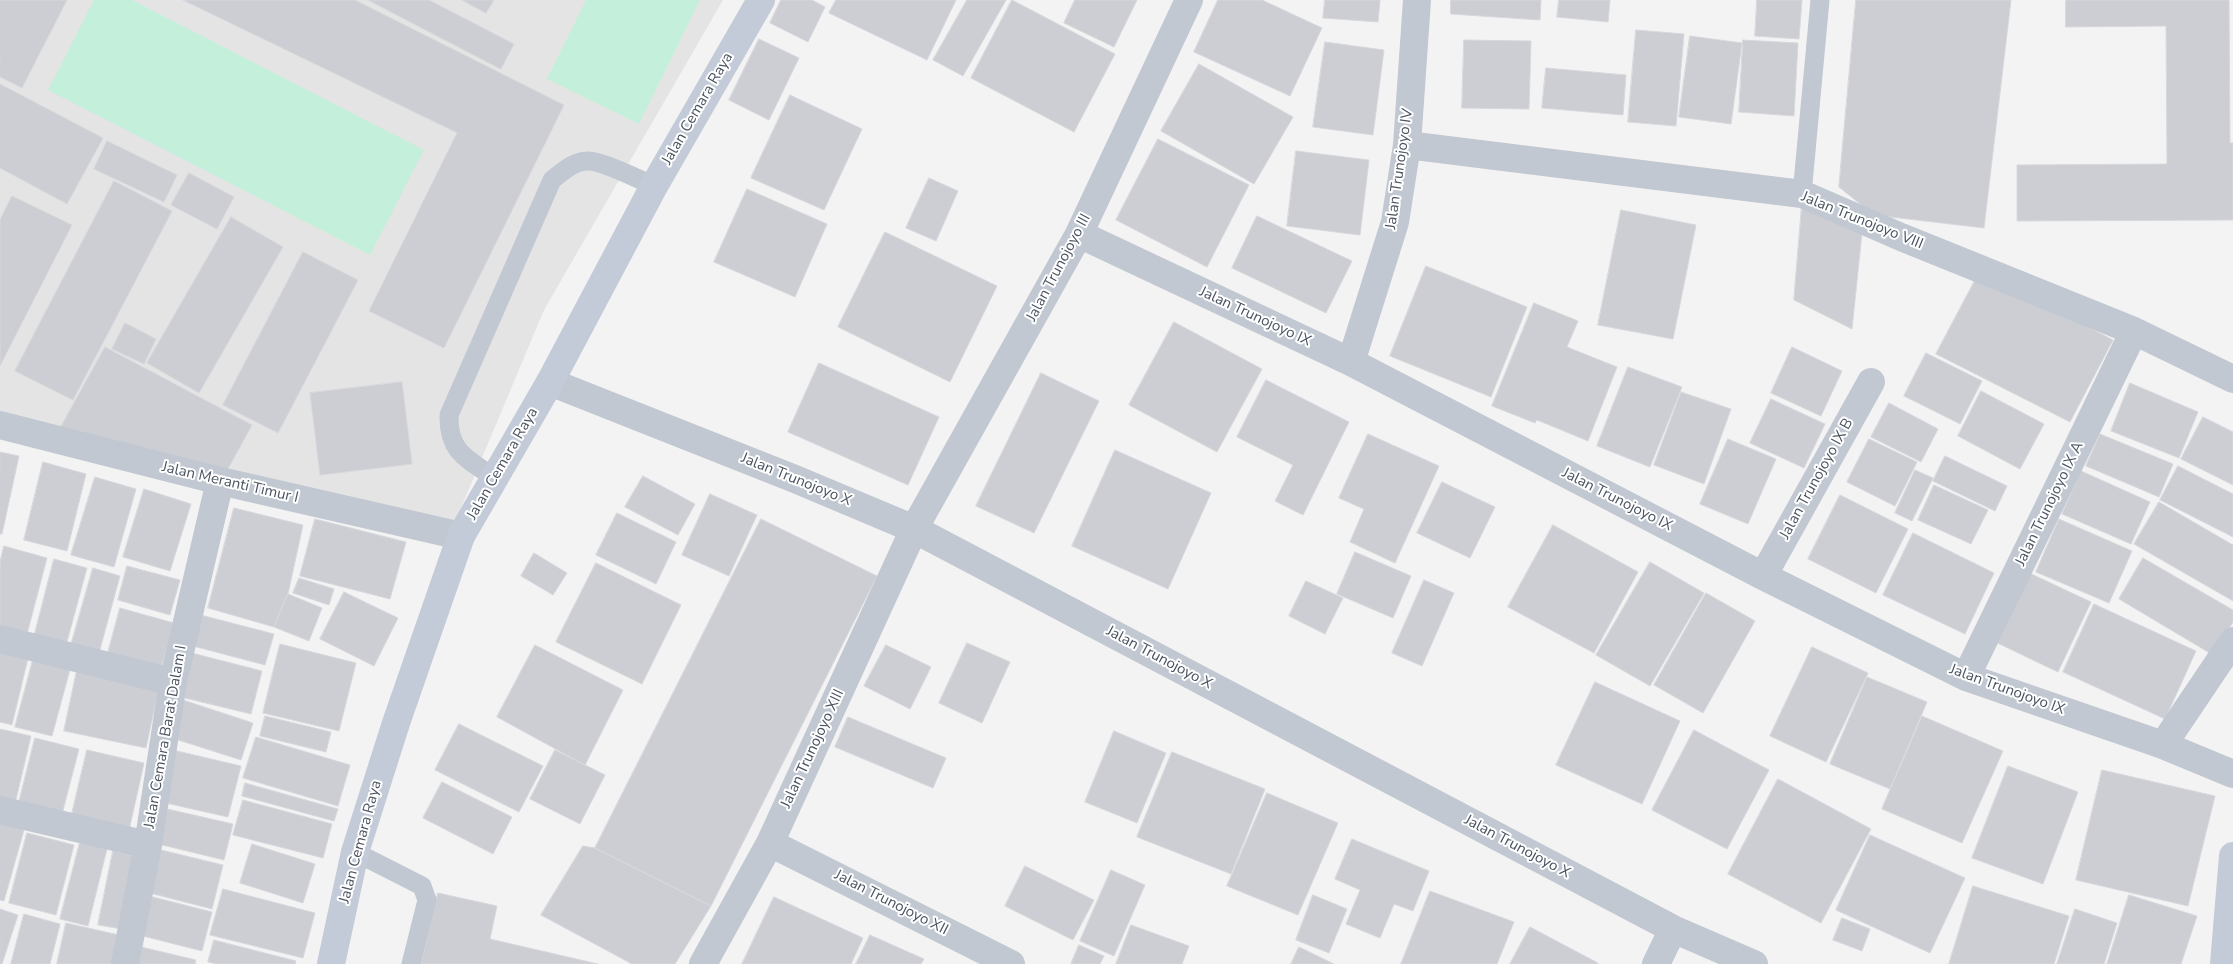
<!DOCTYPE html>
<style>
body{margin:0}
canvas{display:block;background:#f4f3f3}
</style>
<canvas width="2233" height="964"></canvas>
<script>
const context = document.querySelector('canvas').getContext('2d');
context.lineJoin = 'round';
function fillPath(path, color) {
  context.fillStyle = color;
  context.fill(path, 'evenodd');
}
function stroke(path, color, width, dash) {
  context.strokeStyle = color;
  context.lineWidth = width;
  context.lineCap = dash ? 'butt' : 'round';
  context.setLineDash(dash || []);
  context.stroke(path);
}
function drawText(font, color, halo, rows, align = 'center') {
  context.font = font + ' "Nunito Sans",sans-serif';
  context.lineWidth = 4;
  context.setLineDash([]);
  context.textBaseline = 'middle';
  context.strokeStyle = halo;
  context.fillStyle = color;
  for (const [text, x, y, turn = 0] of rows) {
    context.save();
    context.translate(x, y);
    context.rotate((+turn || 0) * Math.PI / 180);
    context.textAlign = isNaN(turn) ? turn : align;
    if (halo) context.strokeText(text, 0, 0);
    context.fillText(text, 0, 0);
    context.restore();
  }
}
fillPath(new Path2D(`
 M 0,0 L 723,0 L 544,310 L 453,527 L 0,420 Z`), '#e5e4e5');
fillPath(new Path2D(`
 M 94,0 L 132,0 L 424,150 L 370,255 L 48,90 Z
 M 586,0 L 700,0 L 639,124 L 547,79 Z`), '#c4efdb');
const building = new Path2D(`
 M 0,0 L 67,0 L 22,88 L 0,77 Z
 M 183,0 L 355,0 L 564,105 L 444,348 L 369,311 L 457,133 Z
 M 368,0 L 429,0 L 514,44 L 501,69 Z
 M 462,0 L 494,0 L 486,13 Z
 M 781,0 L 812,0 L 825,7 L 808,42 L 770,23 Z
 M 836,0 L 956,0 L 927,60 L 829,13 Z
 M 967,0 L 1006,0 L 963,76 L 933,60 Z
 M 1012,0 L 1115,54 L 1074,132 L 971,78 Z
 M 1075,0 L 1137,0 L 1114,47 L 1064,23 Z
 M 1218,0 L 1262,0 L 1322,28 L 1290,96 L 1194,52 Z
 M 1325,0 L 1380,0 L 1378,22 L 1323,18 Z
 M 1451,0 L 1541,0 L 1540,20 L 1451,14 Z
 M 1559,0 L 1610,0 L 1608,22 L 1557,17 Z
 M 1757,0 L 1802,0 L 1799,39 L 1755,36 Z
 M 1856,0 L 2011,0 L 1984,228 L 1874,215 L 1839,187 Z
 M 2066,0 L 2229,0 L 2230,143 L 2233,143 L 2233,220 L 2017,221 L 2017,165 L 2167,164 L 2166,26 L 2066,27 Z
 M 1636,30 L 1684,34 L 1676,126 L 1628,122 Z
 M 1690,36 L 1742,43 L 1731,124 L 1679,117 Z
 M 759,39 L 799,58 L 769,120 L 729,100 Z
 M 1464,40 L 1531,41 L 1529,109 L 1462,108 Z
 M 1743,40 L 1798,43 L 1794,116 L 1739,112 Z
 M 1325,42 L 1384,50 L 1373,135 L 1313,127 Z
 M 1199,64 L 1293,117 L 1254,184 L 1161,131 Z
 M 1546,68 L 1626,75 L 1623,115 L 1542,108 Z
 M 0,84 L 103,138 L 67,204 L 0,168 Z
 M 790,95 L 862,129 L 824,210 L 751,178 Z
 M 1158,139 L 1249,185 L 1207,267 L 1116,220 Z
 M 107,141 L 177,175 L 164,202 L 94,169 Z
 M 1296,151 L 1369,160 L 1360,235 L 1287,226 Z
 M 189,173 L 234,197 L 217,229 L 171,205 Z
 M 929,178 L 958,191 L 936,241 L 906,228 Z
 M 114,181 L 172,211 L 73,400 L 15,371 Z
 M 747,189 L 827,224 L 795,297 L 714,262 Z
 M 12,196 L 72,225 L 0,366 L 0,220 Z
 M 1802,204 L 1862,233 L 1852,329 L 1794,300 Z
 M 1621,210 L 1696,225 L 1673,339 L 1598,325 Z
 M 1257,216 L 1352,261 L 1326,313 L 1232,268 Z
 M 231,217 L 283,247 L 199,393 L 147,363 Z
 M 885,232 L 997,286 L 950,382 L 838,327 Z
 M 303,252 L 358,280 L 278,433 L 223,405 Z
 M 1426,266 L 1527,307 L 1491,397 L 1390,356 Z
 M 1980,271 L 2113,340 L 2070,422 L 1936,354 Z
 M 1534,303 L 1578,321 L 1567,347 L 1617,367 L 1588,441 L 1537,420 L 1535,423 L 1492,406 Z
 M 1174,322 L 1262,369 L 1217,452 L 1129,405 Z
 M 125,323 L 156,339 L 144,364 L 112,349 Z
 M 105,347 L 252,425 L 224,476 L 61,427 Z
 M 1792,347 L 1842,371 L 1821,416 L 1771,393 Z
 M 1926,353 L 1982,381 L 1960,424 L 1904,396 Z
 M 819,363 L 939,417 L 908,485 L 788,432 Z
 M 1628,367 L 1682,387 L 1650,467 L 1597,446 Z
 M 1041,373 L 1099,401 L 1034,533 L 976,506 Z
 M 1266,380 L 1349,422 L 1303,515 L 1275,501 L 1293,465 L 1237,437 Z
 M 402,382 L 412,464 L 320,475 L 310,393 Z
 M 2130,383 L 2198,412 L 2179,458 L 2111,431 Z
 M 1981,391 L 2044,424 L 2020,469 L 1958,436 Z
 M 1681,392 L 1731,409 L 1704,484 L 1654,465 Z
 M 1771,399 L 1825,424 L 1804,468 L 1750,443 Z
 M 1889,403 L 1938,429 L 1921,462 L 1871,437 Z
 M 2203,417 L 2233,432 L 2233,485 L 2181,459 Z
 M 1368,434 L 1439,466 L 1395,563 L 1350,542 L 1364,509 L 1339,498 Z
 M 2100,434 L 2173,464 L 2159,497 L 2086,466 Z
 M 1728,439 L 1776,459 L 1748,524 L 1700,504 Z
 M 1869,439 L 1917,462 L 1895,506 L 1847,482 Z
 M 1115,450 L 1211,493 L 1168,589 L 1072,546 Z
 M 0,452 L 19,456 L 2,534 L 0,534 Z
 M 1945,456 L 2007,486 L 1995,511 L 1933,481 Z
 M 43,462 L 86,474 L 67,551 L 24,540 Z
 M 2178,466 L 2233,494 L 2233,537 L 2160,500 Z
 M 1915,470 L 1933,478 L 1912,521 L 1895,513 Z
 M 2081,471 L 2150,502 L 2131,544 L 2062,514 Z
 M 643,476 L 695,504 L 678,535 L 625,507 Z
 M 95,477 L 136,489 L 114,567 L 71,555 Z
 M 1442,482 L 1495,507 L 1470,558 L 1417,533 Z
 M 1934,485 L 1988,510 L 1971,544 L 1918,520 Z
 M 144,489 L 191,504 L 170,571 L 123,557 Z
 M 710,494 L 757,515 L 729,576 L 682,555 Z
 M 1840,495 L 1908,529 L 1876,593 L 1808,559 Z
 M 2159,502 L 2233,545 L 2233,601 L 2134,544 Z
 M 234,508 L 303,525 L 288,594 L 274,627 L 208,608 Z
 M 617,513 L 676,542 L 656,584 L 596,555 Z
 M 315,519 L 406,542 L 390,599 L 300,576 Z
 M 761,519 L 877,576 L 711,906 L 595,848 Z
 M 2059,519 L 2132,551 L 2109,603 L 2036,572 Z
 M 1553,525 L 1638,572 L 1594,653 L 1508,607 Z
 M 1913,533 L 1994,573 L 1965,634 L 1883,595 Z
 M 4,546 L 47,558 L 25,642 L 0,635 L 0,562 Z
 M 1355,552 L 1411,576 L 1393,618 L 1337,594 Z
 M 534,553 L 567,573 L 553,595 L 521,576 Z
 M 2143,558 L 2233,610 L 2233,622 L 2213,655 L 2119,599 Z
 M 54,559 L 87,568 L 65,649 L 33,641 Z
 M 1650,562 L 1704,593 L 1650,686 L 1596,655 Z
 M 596,563 L 681,605 L 642,684 L 556,642 Z
 M 127,566 L 180,580 L 170,615 L 118,600 Z
 M 93,568 L 120,576 L 99,653 L 71,645 Z
 M 2025,571 L 2091,602 L 2058,672 L 1991,640 Z
 M 299,578 L 334,589 L 329,605 L 293,593 Z
 M 1424,580 L 1454,593 L 1422,666 L 1392,653 Z
 M 1306,581 L 1343,598 L 1325,634 L 1289,616 Z
 M 344,592 L 398,618 L 374,666 L 320,639 Z
 M 1706,593 L 1755,621 L 1703,713 L 1654,685 Z
 M 288,594 L 322,608 L 309,641 L 274,627 Z
 M 2094,604 L 2196,651 L 2165,719 L 2063,672 Z
 M 120,608 L 174,623 L 159,675 L 106,660 Z
 M 197,614 L 274,634 L 265,665 L 189,645 Z
 M 967,643 L 1010,662 L 982,723 L 939,703 Z
 M 280,644 L 356,663 L 339,731 L 263,713 Z
 M 535,645 L 623,690 L 585,765 L 497,717 Z
 M 886,645 L 931,667 L 910,709 L 864,686 Z
 M 0,647 L 29,654 L 12,725 L 0,722 Z
 M 1812,647 L 1868,673 L 1826,762 L 1770,736 Z
 M 188,652 L 262,671 L 251,714 L 177,696 Z
 M 34,656 L 71,666 L 52,736 L 15,727 Z
 M 77,670 L 159,687 L 146,748 L 64,731 Z
 M 1867,677 L 1927,702 L 1890,789 L 1830,764 Z
 M 1595,682 L 1680,721 L 1642,804 L 1556,765 Z
 M 183,700 L 253,723 L 241,760 L 172,738 Z
 M 265,716 L 331,732 L 326,752 L 260,736 Z
 M 1922,716 L 2003,751 L 1962,843 L 1882,809 Z
 M 848,717 L 946,758 L 933,788 L 835,747 Z
 M 459,724 L 543,766 L 519,812 L 435,770 Z
 M 0,729 L 31,736 L 14,808 L 0,805 Z
 M 1694,730 L 1769,770 L 1727,849 L 1652,810 Z
 M 1114,731 L 1166,753 L 1137,823 L 1085,802 Z
 M 256,737 L 350,765 L 338,806 L 243,778 Z
 M 35,738 L 79,749 L 60,822 L 17,810 Z
 M 87,750 L 144,763 L 128,835 L 70,822 Z
 M 173,750 L 241,766 L 228,817 L 161,802 Z
 M 555,750 L 605,775 L 580,824 L 530,799 Z
 M 1172,752 L 1265,789 L 1231,874 L 1137,837 Z
 M 2008,766 L 2078,792 L 2043,884 L 1972,858 Z
 M 2102,770 L 2215,796 L 2188,906 L 2076,880 Z
 M 1778,779 L 1871,829 L 1821,923 L 1728,874 Z
 M 442,782 L 512,817 L 493,854 L 423,818 Z
 M 245,783 L 338,809 L 334,821 L 242,796 Z
 M 1267,793 L 1338,823 L 1298,915 L 1227,886 Z
 M 243,800 L 332,824 L 323,858 L 233,835 Z
 M 163,808 L 233,824 L 224,860 L 154,843 Z
 M 0,823 L 24,830 L 4,901 L 0,900 Z
 M 27,833 L 74,845 L 56,915 L 9,903 Z
 M 1870,835 L 1965,878 L 1930,953 L 1836,910 Z
 M 1352,839 L 1429,871 L 1413,911 L 1394,904 L 1380,938 L 1346,924 L 1360,890 L 1335,879 Z
 M 80,842 L 107,849 L 88,926 L 60,919 Z
 M 252,844 L 315,864 L 303,903 L 240,883 Z
 M 583,846 L 595,848 L 711,906 L 675,964 L 632,964 L 541,915 Z
 M 153,848 L 223,865 L 212,909 L 142,891 Z
 M 113,851 L 138,857 L 122,929 L 98,925 Z
 M 1025,866 L 1094,900 L 1073,940 L 1005,906 Z
 M 1111,870 L 1145,885 L 1114,956 L 1080,941 Z
 M 1973,886 L 2069,916 L 2054,964 L 1949,964 Z
 M 223,889 L 315,913 L 303,958 L 210,935 Z
 M 1430,891 L 1514,922 L 1497,964 L 1401,964 Z
 M 438,893 L 497,906 L 490,939 L 598,964 L 421,964 Z
 M 145,895 L 212,912 L 202,951 L 135,934 Z
 M 1313,895 L 1347,909 L 1329,953 L 1296,940 Z
 M 2129,895 L 2197,916 L 2181,964 L 2107,964 Z
 M 774,897 L 863,938 L 851,964 L 742,964 Z
 M 0,909 L 18,915 L 2,964 L 0,964 Z
 M 2075,909 L 2117,923 L 2104,964 L 2057,964 Z
 M 24,914 L 60,924 L 50,964 L 11,964 Z
 M 1842,918 L 1870,929 L 1862,951 L 1833,940 Z
 M 66,923 L 119,935 L 113,964 L 57,964 Z
 M 1131,925 L 1189,946 L 1182,964 L 1116,964 Z
 M 1530,927 L 1598,963 L 1597,964 L 1510,964 Z
 M 870,935 L 924,959 L 921,964 L 856,964 Z
 M 214,940 L 296,961 L 295,964 L 217,964 L 208,962 Z
 M 1079,945 L 1104,956 L 1100,964 L 1071,964 Z
 M 137,946 L 196,960 L 195,964 L 132,964 Z
 M 1299,947 L 1334,964 L 1291,964 Z`);
fillPath(building, '#cdced4');
stroke(building, '#d7d8dd', 1);
stroke(new Path2D(`
 M 1802,194 L 1820,0
 M 495,478 C 467,459 448,452 449,415 L 552,180 C 562,172 574,161 587,161 C 600,160 641,180 654,186
 M 355,852 L 422,886 L 427,900 L 411,964`), '#c1c8d1', 19);
stroke(new Path2D(`
 M 1407,145 L 1802,194 L 1901,237 L 2134,331 L 2233,379
 M 1079,234 L 1351,362 L 1763,576 L 1966,677 L 2163,745 L 2233,774
 M 1351,362 L 1395,222 L 1407,145 L 1417,0
 M 550,382 L 795,479 L 914,529 L 1673,929 L 1754,964
 M 0,425 L 220,481 L 461,536
 M 1763,576 L 1871,382
 M 0,639 L 173,682
 M 1966,677 L 2134,331
 M 2163,745 L 2233,641
 M 0,810 L 148,845
 M 770,843 L 1011,964
 M 125,964 L 148,845 L 173,682 L 220,481
 M 703,964 L 770,843 L 914,529 L 1079,234 L 1189,0
 M 1656,964 L 1673,929`), '#c1c8d1', 28);
stroke(new Path2D(`
 M 331,964 L 355,852 L 396,723 L 461,536 L 550,382 L 654,186 L 761,0
 M 2224,964 L 2233,856`), '#c4cbd8', 28);
drawText('15px', '#4a5360', '#fff', [
 ["Jalan Cemara Raya",698,109,-60],
 ["Jalan Trunojoyo IV",1400,169,-82],
 ["Jalan Trunojoyo VIII",1862,221,22],
 ["Jalan Trunojoyo III",1059,268,-62],
 ["Jalan Trunojoyo IX",1255,317,25],
 ["Jalan Cemara Raya",503,464,-60],
 ["Jalan Trunojoyo IX B",1817,479,-61],
 ["Jalan Trunojoyo X",796,480,22],
 ["Jalan Meranti Timur I",230,483,13],
 ["Jalan Trunojoyo IX",1617,500,27],
 ["Jalan Trunojoyo IX A",2050,504,-64],
 ["Jalan Trunojoyo X",1159,658,28],
 ["Jalan Trunojoyo IX",2007,690,20],
 ["Jalan Cemara Barat Dalam I",166,737,-80],
 ["Jalan Trunojoyo XIII",813,749,-65],
 ["Jalan Cemara Raya",361,842,-75],
 ["Jalan Trunojoyo X",1517,847,28],
 ["Jalan Trunojoyo XII",891,903,27]
]);
</script>
